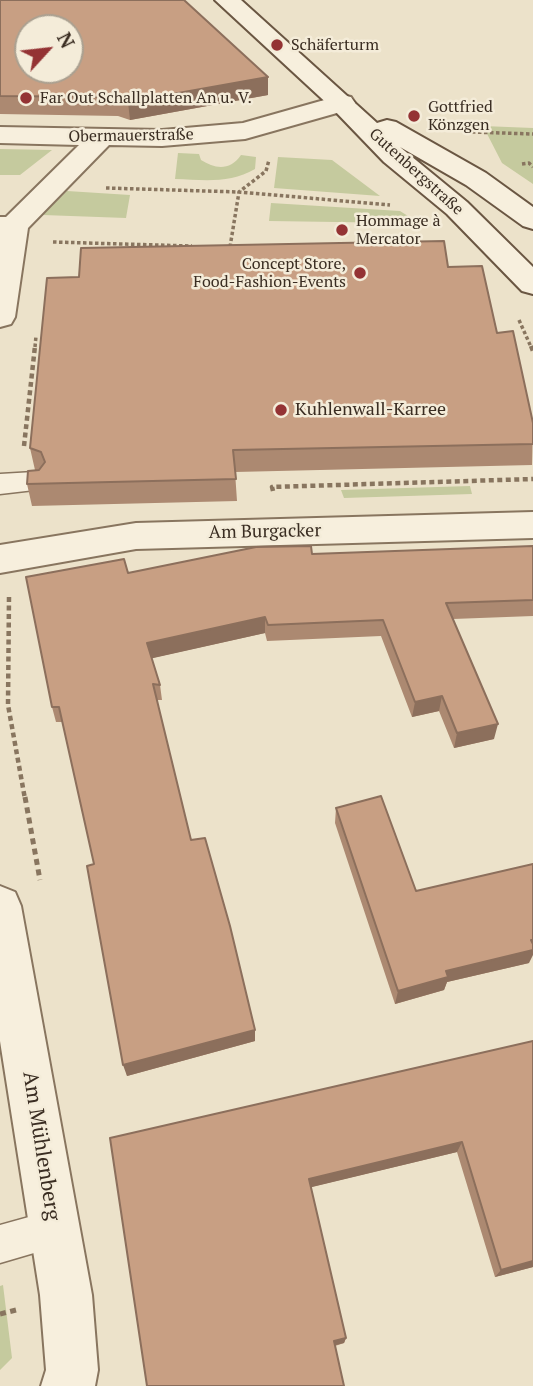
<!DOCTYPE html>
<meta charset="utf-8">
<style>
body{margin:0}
#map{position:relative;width:533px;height:1386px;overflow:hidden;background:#ece2ca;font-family:"PT Serif",serif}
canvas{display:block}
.north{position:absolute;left:14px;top:14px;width:70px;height:70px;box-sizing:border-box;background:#f4ecd9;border:2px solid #aaa090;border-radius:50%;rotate:63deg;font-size:19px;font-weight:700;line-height:28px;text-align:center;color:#3a2d22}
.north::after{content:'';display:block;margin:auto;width:24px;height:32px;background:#943334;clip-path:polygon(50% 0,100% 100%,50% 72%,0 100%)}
</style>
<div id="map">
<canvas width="533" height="1386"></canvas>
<div class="north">N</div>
</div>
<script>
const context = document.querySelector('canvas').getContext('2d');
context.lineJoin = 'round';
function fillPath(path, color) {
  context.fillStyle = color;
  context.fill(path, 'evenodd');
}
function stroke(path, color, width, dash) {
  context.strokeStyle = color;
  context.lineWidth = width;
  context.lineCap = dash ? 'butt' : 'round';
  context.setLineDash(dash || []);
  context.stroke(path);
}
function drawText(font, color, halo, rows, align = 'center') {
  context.font = font + ' "PT Serif",serif';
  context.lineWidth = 5;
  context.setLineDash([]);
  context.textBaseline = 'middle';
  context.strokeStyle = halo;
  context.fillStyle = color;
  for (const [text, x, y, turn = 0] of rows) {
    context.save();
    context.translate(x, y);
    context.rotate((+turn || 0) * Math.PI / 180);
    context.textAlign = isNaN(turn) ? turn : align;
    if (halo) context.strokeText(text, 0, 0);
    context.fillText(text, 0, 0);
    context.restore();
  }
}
fillPath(new Path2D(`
 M 483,126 L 533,128 L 533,184 L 502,163 Z
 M 0,149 L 52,150 L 20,175 L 0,175 Z
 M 178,153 L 199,154 L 201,160 C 215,169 230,171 241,155 L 256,157 L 255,169 C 230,184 203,180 175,179 Z
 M 278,157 L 332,160 L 380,196 L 274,188 Z
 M 67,191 L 130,195 L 126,218 L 43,215 Z
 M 271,203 L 400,211 L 408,216 L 404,223 L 269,221 Z
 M 470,486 L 472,494 L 344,498 L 341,490 Z
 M 3,1285 L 12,1358 L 0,1370 L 0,1286 Z`), '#c5ca9e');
const lane = new Path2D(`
 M 34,472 L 43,475 L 47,482 L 43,489 L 0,494 L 0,474 Z
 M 54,1210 L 68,1215 L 73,1229 L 68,1243 L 0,1263 L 0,1225 Z`);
const street = new Path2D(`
 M 342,95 L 351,97 L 355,103 L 351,109 L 245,139 L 162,146 L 109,145 L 28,228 L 15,317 L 11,324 L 0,327 L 0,217 L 6,217 L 79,145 L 0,143 L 0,127 L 162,130 L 243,123 Z
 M 533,512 L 533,538 L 136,549 L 0,573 L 0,545 L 136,523 Z
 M 0,886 L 15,892 L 21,906 L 92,1295 L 98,1370 L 95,1386 L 41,1386 L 46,1370 L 40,1295 L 0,1041 Z`);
const secondary = new Path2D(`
 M 215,0 L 241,0 L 377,123 L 387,120 L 396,122 L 486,173 L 533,207 L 533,229 L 523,226 L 466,185 L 400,147 L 467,202 L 533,267 L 533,294 L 522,291 L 447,214 L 384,162 L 333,109 Z`);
stroke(lane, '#88755f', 3);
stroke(street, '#88755f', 4);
stroke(secondary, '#6a5642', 4);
stroke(new Path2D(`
 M 472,132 L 533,134
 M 522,164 L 529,163 L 533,167
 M 106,188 L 239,192 L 390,205
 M 53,242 L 192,246
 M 230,247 L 239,192 L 266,171 L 269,160
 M 519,320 L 531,347
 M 35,347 L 36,336`), '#88755f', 3.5, [3.5, 2.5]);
stroke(new Path2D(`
 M 531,346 L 533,351
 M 24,446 L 35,346
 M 273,491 L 272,487 L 533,479
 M 9,597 L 8,705 L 25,799`), '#88755f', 4.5, [5, 3.5]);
stroke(new Path2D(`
 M 25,797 L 40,880
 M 0,1314 L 16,1310`), '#88755f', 5, [6, 4.5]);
fillPath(lane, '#f7efdd');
fillPath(street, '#f7efdd');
fillPath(secondary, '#f7efdd');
fillPath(new Path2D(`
 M 0,0 L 268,95 L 130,120 L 118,116 L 0,114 Z
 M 448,267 L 497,333 L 533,423 L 532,465 L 235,472 L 237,501 L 32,506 L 27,484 L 37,470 L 35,470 L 30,448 Z
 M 533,546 L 533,616 L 453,619 L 494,739 L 454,748 L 439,711 L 412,717 L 381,636 L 267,641 L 265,633 L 152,658 L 160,685 L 162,700 L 157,700 L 191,840 L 255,1030 L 255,1041 L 127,1076 L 94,864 L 63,722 L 56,722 L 52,707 L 128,573 L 312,554 Z
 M 336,808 L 416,891 L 529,963 L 447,982 L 444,990 L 395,1004 L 335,823 Z
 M 533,1041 L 533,1267 L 495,1277 L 457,1152 L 311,1187 L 346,1338 L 344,1343 L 335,1346 L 110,1138 Z`), '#ac8971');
fillPath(new Path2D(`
 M 268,77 L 268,95 L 130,120 L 128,102 Z
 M 265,617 L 265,633 L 149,659 L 147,643 Z
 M 442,696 L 439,711 L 412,717 L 415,702 Z
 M 498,724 L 494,739 L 454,748 L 457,733 Z
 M 533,940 L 533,955 L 529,963 L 447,982 L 444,990 L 395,1004 L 398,991 L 446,971 Z
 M 255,1030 L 255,1041 L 127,1076 L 123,1065 Z
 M 462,1142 L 457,1152 L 308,1188 L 309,1179 Z
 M 533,1261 L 533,1267 L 495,1277 L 501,1270 Z
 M 346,1338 L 344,1343 L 332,1346 L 334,1341 Z`), '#8c6f5c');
const building = new Path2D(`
 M 0,0 L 184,0 L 268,77 L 128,102 L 116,97 L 0,96 ZM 28,28 L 70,28 L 70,70 L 28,70 Z
 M 444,241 L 448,267 L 482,266 L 497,333 L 513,331 L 533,423 L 533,444 L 233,450 L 236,479 L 27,484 L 28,471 L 39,470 L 45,462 L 41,452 L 30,448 L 47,278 L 79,277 L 81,248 Z
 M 311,546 L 312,554 L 533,546 L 533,600 L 446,603 L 498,724 L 457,733 L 442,696 L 415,702 L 383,620 L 268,625 L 265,617 L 147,643 L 160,685 L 153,684 L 191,840 L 205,838 L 230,926 L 255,1030 L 123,1065 L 87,866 L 94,864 L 59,707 L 52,707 L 26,577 L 124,559 L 128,573 L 256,547 Z
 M 381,796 L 416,891 L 533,864 L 533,940 L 531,940 L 533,944 L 533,950 L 446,971 L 448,977 L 398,991 L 336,808 Z
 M 533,1041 L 533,1261 L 501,1270 L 462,1142 L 309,1179 L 346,1338 L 334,1341 L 344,1386 L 147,1386 L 110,1138 Z`);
fillPath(building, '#c89f83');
stroke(building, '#8c6f5c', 2);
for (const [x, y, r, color] of [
 [277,45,7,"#943334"],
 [26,98,7,"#943334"],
 [414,116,7,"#943334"],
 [342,230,7,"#943334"],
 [360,273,7,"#943334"],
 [281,410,7,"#943334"]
]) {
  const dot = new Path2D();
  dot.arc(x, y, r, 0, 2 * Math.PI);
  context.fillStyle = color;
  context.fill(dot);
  stroke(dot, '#f4ecd9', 2.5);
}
drawText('16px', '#3a2d22', '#f4ecd9', [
 ["Schäferturm",291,45],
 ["Far Out Schallplatten An u. V.",40,98],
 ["Gottfried",428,107],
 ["Könzgen",428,125],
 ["Hommage à",356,221],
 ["Mercator",356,239],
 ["Concept Store,",346,264,"right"],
 ["Food-Fashion-Events",346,282,"right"]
], 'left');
drawText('16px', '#3a2d22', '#f4ecd9', [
 ["Obermauerstraße",131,136,-1],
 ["Gutenbergstraße",416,172,42]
]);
drawText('18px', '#3a2d22', '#f4ecd9', [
 ["Kuhlenwall-Karree",295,410]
], 'left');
drawText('18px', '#3a2d22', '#f4ecd9', [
 ["Am Burgacker",265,532,-1]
]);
drawText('21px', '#3a2d22', '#f4ecd9', [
 ["Am Mühlenberg",41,1146,81]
]);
</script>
